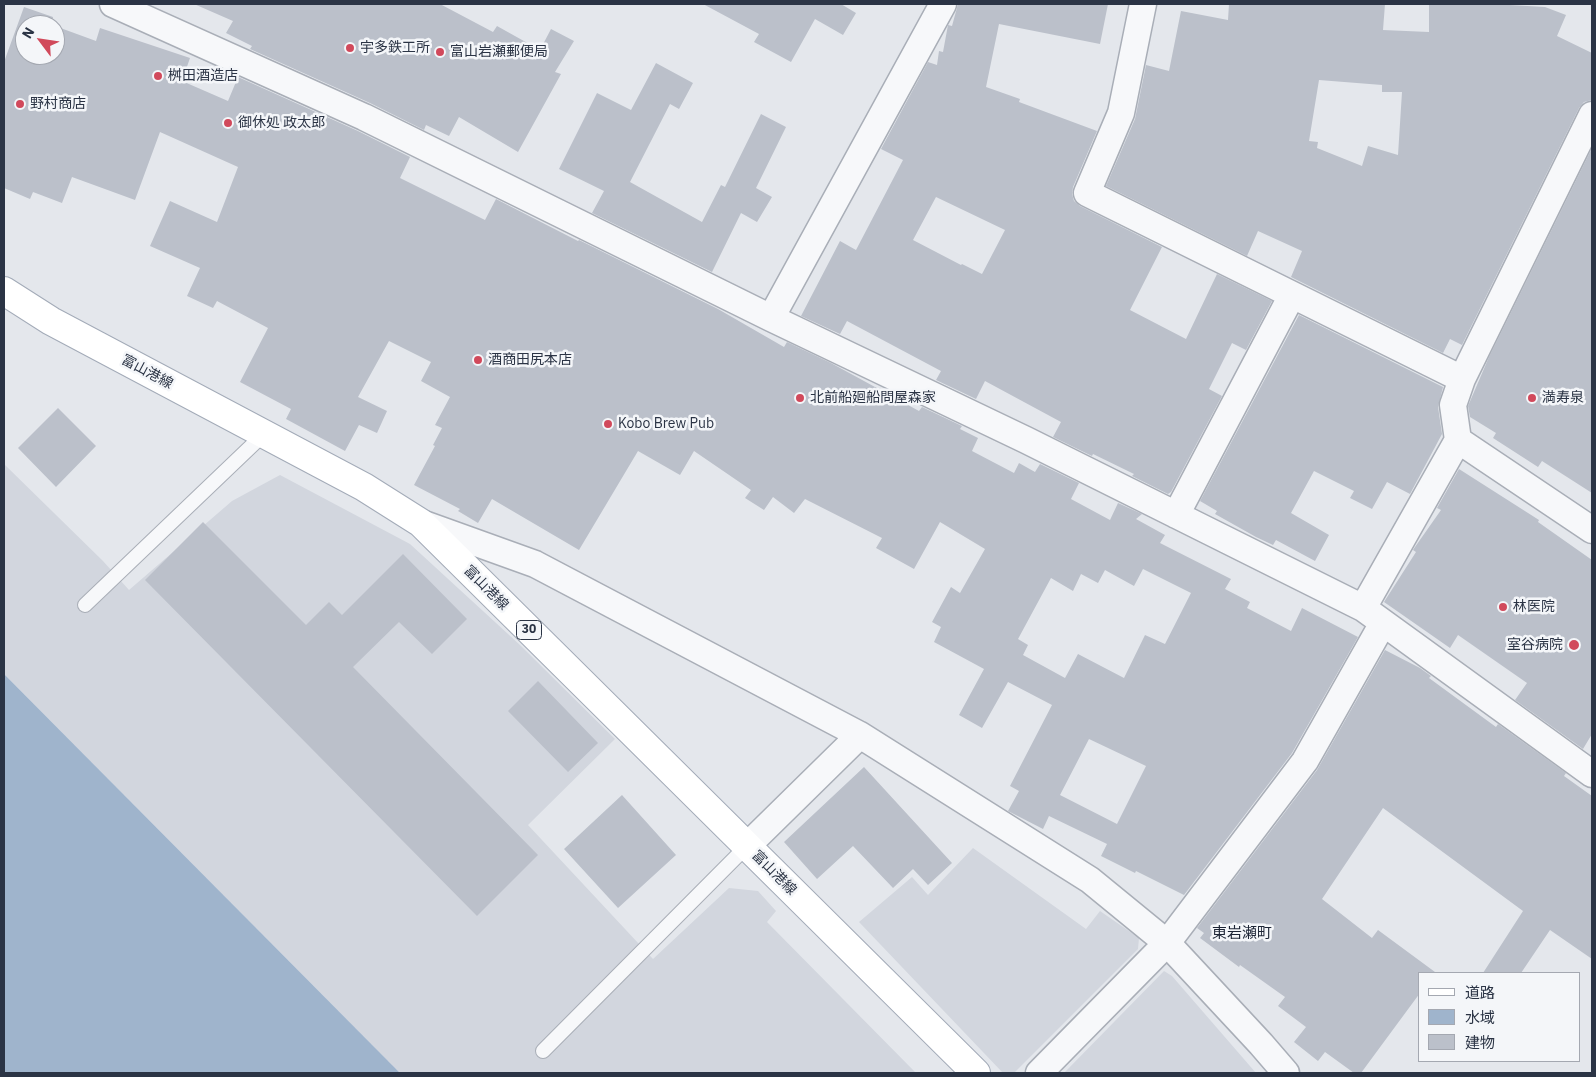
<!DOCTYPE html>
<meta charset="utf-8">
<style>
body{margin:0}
#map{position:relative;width:1596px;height:1077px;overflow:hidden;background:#e4e7ec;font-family:"IBM Plex Sans","Noto Sans JP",sans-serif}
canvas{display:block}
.frame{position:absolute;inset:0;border:5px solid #2b3445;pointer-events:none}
.legend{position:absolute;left:1418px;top:972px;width:162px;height:90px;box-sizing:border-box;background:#f4f6f9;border:1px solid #a4a8b1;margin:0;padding:6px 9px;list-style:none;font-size:15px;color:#2b3445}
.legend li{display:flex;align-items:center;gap:10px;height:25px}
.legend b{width:25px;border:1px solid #a4a8b1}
.north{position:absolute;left:15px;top:15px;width:50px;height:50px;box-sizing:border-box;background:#f4f6f9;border:1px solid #a4a8b1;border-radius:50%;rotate:301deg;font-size:14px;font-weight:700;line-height:20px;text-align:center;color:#2b3445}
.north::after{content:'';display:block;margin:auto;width:18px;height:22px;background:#d1495b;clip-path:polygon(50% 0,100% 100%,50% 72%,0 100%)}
</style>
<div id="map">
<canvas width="1596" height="1077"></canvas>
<div class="frame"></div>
<ul class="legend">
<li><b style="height:6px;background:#fff"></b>道路</li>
<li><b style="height:14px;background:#9fb4cc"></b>水域</li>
<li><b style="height:14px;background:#bbc0ca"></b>建物</li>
</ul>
<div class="north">N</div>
</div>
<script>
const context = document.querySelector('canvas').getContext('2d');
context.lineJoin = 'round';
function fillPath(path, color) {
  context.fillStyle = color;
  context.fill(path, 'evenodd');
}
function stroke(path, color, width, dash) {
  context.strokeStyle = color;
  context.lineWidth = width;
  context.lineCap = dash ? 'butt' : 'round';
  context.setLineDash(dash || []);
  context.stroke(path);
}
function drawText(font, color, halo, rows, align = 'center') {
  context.font = font + ' "IBM Plex Sans","Noto Sans JP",sans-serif';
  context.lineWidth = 5;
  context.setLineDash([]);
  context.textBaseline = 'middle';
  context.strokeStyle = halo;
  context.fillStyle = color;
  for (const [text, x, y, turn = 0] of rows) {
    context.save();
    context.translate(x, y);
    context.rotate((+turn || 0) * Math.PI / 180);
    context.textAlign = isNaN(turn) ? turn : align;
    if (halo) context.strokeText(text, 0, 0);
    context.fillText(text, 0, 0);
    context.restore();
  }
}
fillPath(new Path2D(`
 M 4,464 L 103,561 L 129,590 L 232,501 L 280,475 L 410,544 L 520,645 L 615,739 L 528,825 L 653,959 L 729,888 L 758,891 L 776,911 L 767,922 L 916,1073 L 400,1073 L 4,674 Z
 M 973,848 L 1086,929 L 1100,911 L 1139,938 L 1138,949 L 1014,1073 L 1003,1073 L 859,922 L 912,877 L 928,895 Z
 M 1164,971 L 1172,976 L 1256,1073 L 1064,1073 Z`), '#d2d6de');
fillPath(new Path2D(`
 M 4,674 L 400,1073 L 4,1073 Z`), '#9fb4cc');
fillPath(new Path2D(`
 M 194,4 L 440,4 L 493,32 L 497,26 L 540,50 L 551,29 L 574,41 L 555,72 L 561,74 L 518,152 L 459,117 L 449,136 L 426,125 L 424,130 L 370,103 L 250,49 L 252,46 L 226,33 L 233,21 Z
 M 703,4 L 841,4 L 856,13 L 843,35 L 815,19 L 791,62 L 754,42 L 759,34 Z
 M 958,4 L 1108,4 L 1100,44 L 999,24 L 986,87 L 1020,99 L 1019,102 L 1097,131 L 1073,187 L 1072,194 L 1074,201 L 1080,206 L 1162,247 L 1130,310 L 1186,339 L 1217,274 L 1272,301 L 1246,350 L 1232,343 L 1209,389 L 1222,396 L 1171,492 L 1168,494 L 1132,476 L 1134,474 L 1093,454 L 1092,456 L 1053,437 L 1061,422 L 985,381 L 976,399 L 936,380 L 941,371 L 847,321 L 840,334 L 801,316 L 840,241 L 856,250 L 903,160 L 881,149 L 928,62 L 937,65 L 939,51 L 943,52 L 948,25 L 952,26 ZM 936,197 L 1005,230 L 982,274 L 962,264 L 961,265 L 913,240 Z
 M 1229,4 L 1385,4 L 1383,30 L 1429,32 L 1429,4 L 1492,4 L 1545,7 L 1566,15 L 1557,36 L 1592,53 L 1592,100 L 1584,102 L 1579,108 L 1462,345 L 1450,339 L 1443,353 L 1291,277 L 1302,251 L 1258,231 L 1247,256 L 1106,186 L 1135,119 L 1146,65 L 1169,71 L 1181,11 L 1228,20 ZM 1319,80 L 1382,85 L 1382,92 L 1402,92 L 1398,155 L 1368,146 L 1362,166 L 1317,148 L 1318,142 L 1309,141 Z
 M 24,7 L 53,17 L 52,25 L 25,25 L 25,55 L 55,55 L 55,26 L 96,41 L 100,28 L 190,58 L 182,81 L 228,101 L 238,77 L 358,131 L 410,157 L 400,178 L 485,220 L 496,199 L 578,241 L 579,240 L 718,309 L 784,347 L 787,342 L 831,363 L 919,411 L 922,407 L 962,426 L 960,429 L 978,438 L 972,451 L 1014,473 L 1019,463 L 1035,472 L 1040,464 L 1079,483 L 1071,499 L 1110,520 L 1118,503 L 1142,514 L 1136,519 L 1165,535 L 1160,543 L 1231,579 L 1225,589 L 1250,602 L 1247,608 L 1291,631 L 1302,608 L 1358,637 L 1292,753 L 1184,895 L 1136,871 L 1135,873 L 1101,856 L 1107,844 L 1049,816 L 1043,829 L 1008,811 L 1019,791 L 1010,786 L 1052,705 L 1008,682 L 982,728 L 959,715 L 984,669 L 934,642 L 941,627 L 932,622 L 951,587 L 960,593 L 985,549 L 940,522 L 914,569 L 876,548 L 882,538 L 805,499 L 794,513 L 773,497 L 764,510 L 745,498 L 751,490 L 694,451 L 680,475 L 638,451 L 579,550 L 492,499 L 478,523 L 458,511 L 460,509 L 414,485 L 435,446 L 433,445 L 442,428 L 435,425 L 450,397 L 421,381 L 431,362 L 389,341 L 358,397 L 387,411 L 377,433 L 359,425 L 345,451 L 286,419 L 291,409 L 240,382 L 268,328 L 217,301 L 213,308 L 187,296 L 200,268 L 150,246 L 170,201 L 217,222 L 238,167 L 160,132 L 135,200 L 72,177 L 62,203 L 33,192 L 30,199 L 4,188 L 4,62 ZM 1143,569 L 1191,593 L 1165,644 L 1145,635 L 1124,678 L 1078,654 L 1065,678 L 1023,655 L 1028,645 L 1018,639 L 1051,578 L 1073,591 L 1081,574 L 1098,583 L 1105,570 L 1134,586 ZM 1089,739 L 1146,766 L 1117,824 L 1060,795 Z
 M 656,63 L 693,83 L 679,109 L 670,104 L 630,182 L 702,222 L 721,185 L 725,187 L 761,114 L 786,127 L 756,188 L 772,197 L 757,222 L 741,213 L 712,272 L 592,213 L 604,191 L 559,169 L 597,93 L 631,110 Z
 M 1592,148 L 1592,493 L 1542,461 L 1538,467 L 1493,438 L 1496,433 L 1470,417 L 1468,406 L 1489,357 Z
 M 1299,315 L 1443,387 L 1438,407 L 1442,434 L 1410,494 L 1387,482 L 1372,509 L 1350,498 L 1354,491 L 1314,471 L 1291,513 L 1329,535 L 1315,561 L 1276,540 L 1273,545 L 1256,537 L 1215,514 L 1217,511 L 1200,501 Z
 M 58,408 L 96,446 L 56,487 L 18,448 Z
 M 1459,469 L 1539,520 L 1538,522 L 1592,560 L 1592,734 L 1583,749 L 1515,700 L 1527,683 L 1458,635 L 1450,648 L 1384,602 L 1416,552 L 1413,550 L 1415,547 L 1441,510 L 1437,508 Z
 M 203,522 L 306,625 L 329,602 L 342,615 L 403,554 L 467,619 L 432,654 L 399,622 L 353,667 L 538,855 L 477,916 L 145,580 Z
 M 1385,650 L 1420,668 L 1431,676 L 1429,678 L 1496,727 L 1498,724 L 1566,773 L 1564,776 L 1592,796 L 1592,959 L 1550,930 L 1521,973 L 1483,973 L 1523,911 L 1383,808 L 1322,899 L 1372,938 L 1378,930 L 1435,972 L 1420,973 L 1420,993 L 1361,1073 L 1354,1073 L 1325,1052 L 1318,1061 L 1294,1042 L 1306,1027 L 1278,1006 L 1285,997 L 1240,965 L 1239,967 L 1200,938 L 1204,933 L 1197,928 L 1317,770 Z
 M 538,681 L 598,743 L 568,772 L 508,711 Z
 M 864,767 L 952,863 L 928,885 L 913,869 L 893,888 L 853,846 L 817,879 L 784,842 Z
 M 622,795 L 676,855 L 618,908 L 564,849 Z`), '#bbc0ca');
const service = new Path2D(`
 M 85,605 L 264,434
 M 543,1051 L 747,846`);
const minor = new Path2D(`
 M 113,4 L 364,117 L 771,318 L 1026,440 L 1363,608 L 1592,774
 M 1143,4 L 1121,113 L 1087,193 L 1462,379
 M 771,318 L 943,4
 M 1458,440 L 1592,530
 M 1176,515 L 1292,295
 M 421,523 L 535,564 L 860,735 L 1090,880 L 1167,943 L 1261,1044 L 1286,1073
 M 1363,608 L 1458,440 L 1453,405 L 1462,379 L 1592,115
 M 747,846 L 860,735
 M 1039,1073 L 1167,943 L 1305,761 L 1383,623`);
const primary = new Path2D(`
 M 4,291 L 51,321 L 364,487 L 421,523 L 976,1073`);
stroke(service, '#a9aeb7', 16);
stroke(minor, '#a9aeb7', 29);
stroke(primary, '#a3abb8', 30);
stroke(service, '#f7f8fa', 14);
stroke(minor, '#f7f8fa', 26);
stroke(primary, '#fff', 28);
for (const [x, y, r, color] of [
 [350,48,5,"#d1495b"],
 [440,52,5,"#d1495b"],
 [158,76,5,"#d1495b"],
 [20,104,5,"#d1495b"],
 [228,123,5,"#d1495b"],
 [478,360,5,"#d1495b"],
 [800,398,5,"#d1495b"],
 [1532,398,5,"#d1495b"],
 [608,424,5,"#d1495b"],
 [1503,607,5,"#d1495b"],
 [1574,645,6,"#d1495b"]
]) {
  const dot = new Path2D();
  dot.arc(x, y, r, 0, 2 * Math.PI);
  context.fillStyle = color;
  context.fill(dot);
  stroke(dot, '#f4f6f9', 2);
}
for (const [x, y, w] of [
 [529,630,25]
]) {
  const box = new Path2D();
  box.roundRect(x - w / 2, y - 9.5, w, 19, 4);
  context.fillStyle = '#f4f6f9';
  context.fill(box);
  stroke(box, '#2b3445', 1);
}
drawText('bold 12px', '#2b3445', null, [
 ["30",529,630]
]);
drawText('14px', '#2b3445', '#f4f6f9', [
 ["宇多鉄工所",360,48],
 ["富山岩瀬郵便局",450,52],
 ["桝田酒造店",168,76],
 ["野村商店",30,104],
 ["御休処 政太郎",238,123],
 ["酒商田尻本店",488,360],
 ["北前船廻船問屋森家",810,398],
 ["満寿泉",1542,398],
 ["Kobo Brew Pub",618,424],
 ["林医院",1513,607],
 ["室谷病院",1563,645,"right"]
], 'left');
drawText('14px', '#2b3445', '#f4f6f9', [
 ["富山港線",147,372,28],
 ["富山港線",486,588,45],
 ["富山港線",774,873,45]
]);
drawText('15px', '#1d2536', '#f4f6f9', [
 ["東岩瀬町",1242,934]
]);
</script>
